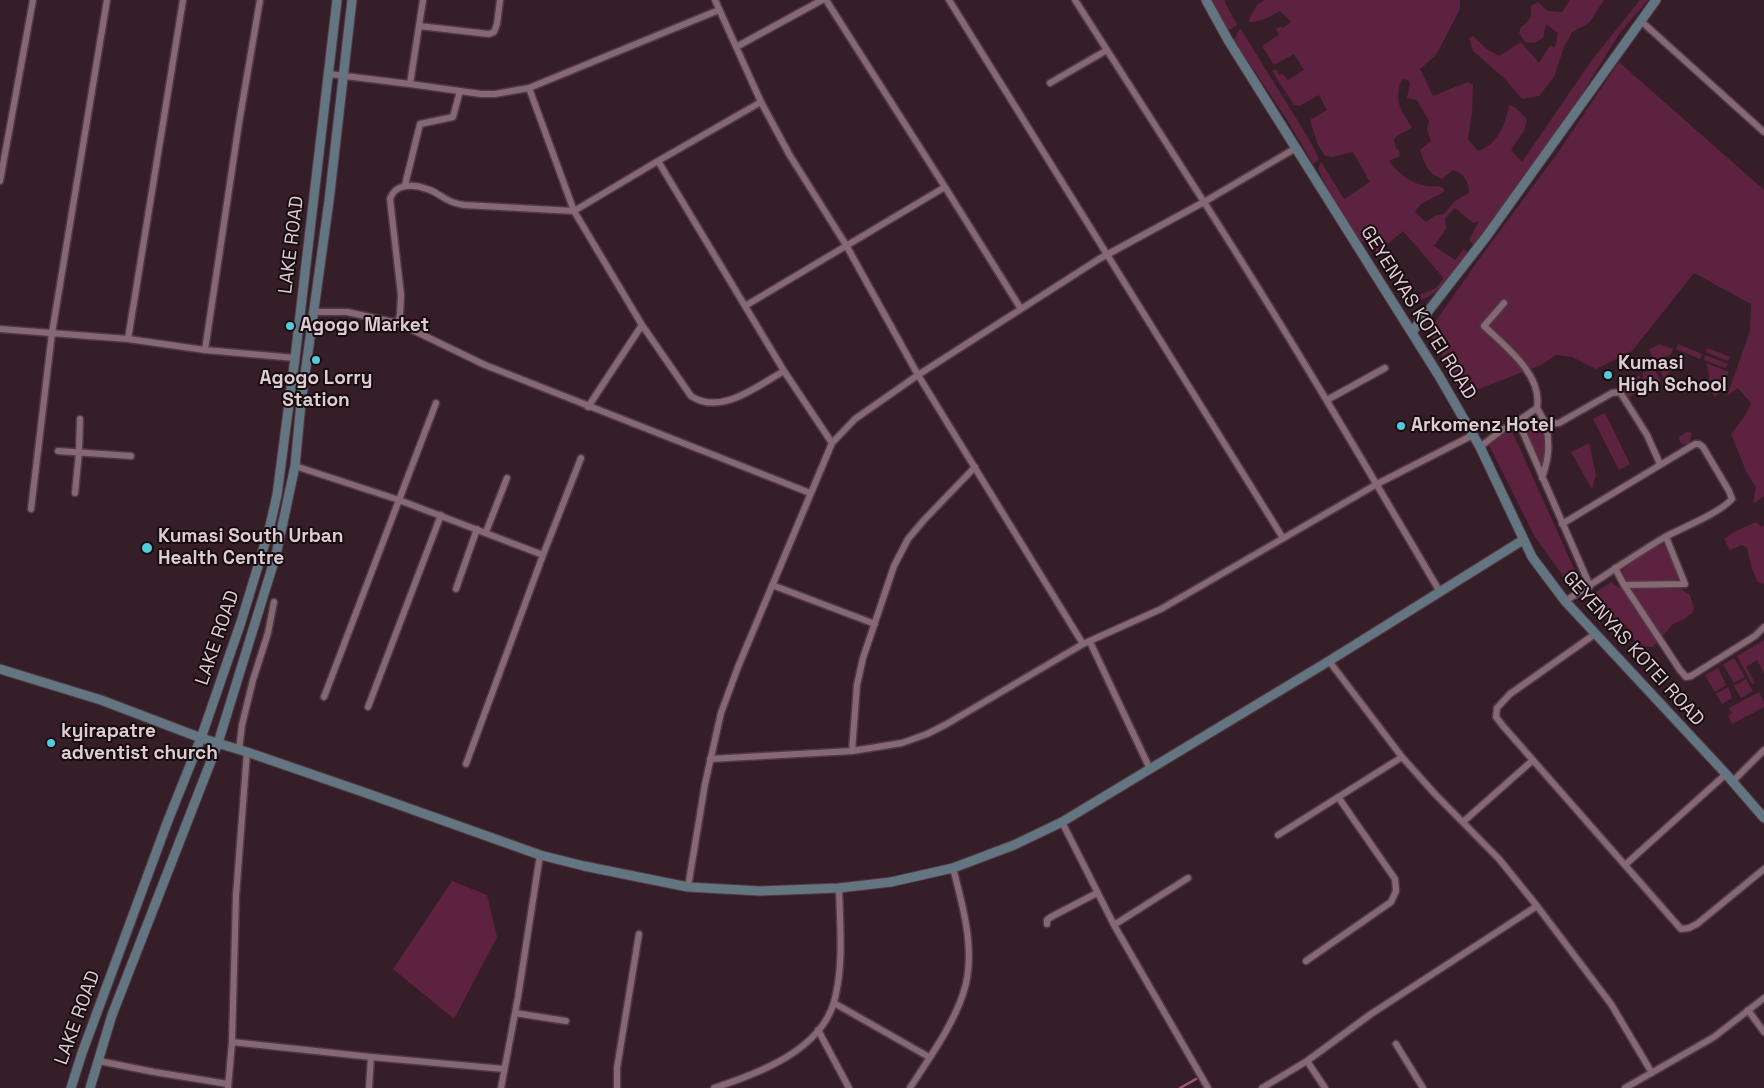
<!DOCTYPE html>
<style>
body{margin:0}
canvas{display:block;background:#361e28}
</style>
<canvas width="1764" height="1088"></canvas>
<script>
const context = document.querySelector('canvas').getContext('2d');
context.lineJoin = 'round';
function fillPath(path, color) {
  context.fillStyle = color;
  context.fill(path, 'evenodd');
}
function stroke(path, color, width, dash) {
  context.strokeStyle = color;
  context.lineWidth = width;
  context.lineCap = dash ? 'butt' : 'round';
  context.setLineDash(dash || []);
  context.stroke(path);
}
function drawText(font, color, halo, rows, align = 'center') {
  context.font = font + ' "Space Grotesk",sans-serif';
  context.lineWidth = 4;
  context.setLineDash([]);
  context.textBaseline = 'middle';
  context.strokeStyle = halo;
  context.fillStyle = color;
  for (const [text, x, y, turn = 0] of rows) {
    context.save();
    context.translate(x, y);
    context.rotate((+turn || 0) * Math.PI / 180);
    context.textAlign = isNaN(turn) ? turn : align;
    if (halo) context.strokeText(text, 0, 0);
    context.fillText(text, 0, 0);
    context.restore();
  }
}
fillPath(new Path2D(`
 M 1209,0 L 1226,0 L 1224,1 L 1237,25 L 1227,31 Z
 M 1265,0 L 1460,0 L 1460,9 L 1436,55 L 1420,69 L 1433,96 L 1468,82 L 1473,85 L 1472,113 L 1468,139 L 1478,151 C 1497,145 1506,124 1509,105 L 1516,108 L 1527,119 L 1524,131 L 1511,150 L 1522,162 L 1592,60 L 1640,0 L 1648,0 L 1619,34 L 1580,97 L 1474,245 L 1469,240 L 1479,221 L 1473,223 L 1455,208 L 1445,218 L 1446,229 L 1434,246 L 1455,260 L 1464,249 L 1468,253 C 1450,276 1441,297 1410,303 L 1408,300 L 1436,288 L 1443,279 L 1442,276 L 1403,231 L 1377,253 L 1368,239 L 1359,243 L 1334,202 L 1318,169 L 1321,162 L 1344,199 L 1370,182 L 1353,152 L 1332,157 L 1325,156 L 1318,145 L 1310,120 L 1327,110 L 1319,95 L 1299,106 L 1294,105 L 1272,71 L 1276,69 L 1279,75 L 1283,74 L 1288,80 L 1304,70 L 1294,54 L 1274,65 L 1262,46 L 1279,35 L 1276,29 L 1281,26 L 1283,28 L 1291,22 L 1280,11 C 1271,16 1261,22 1250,22 L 1249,19 L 1257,5 ZM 1402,79 L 1408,80 L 1410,83 L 1407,98 L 1417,100 L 1429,121 L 1427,130 L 1431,141 L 1420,150 C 1425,164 1427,173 1442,179 L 1453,170 C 1464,174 1469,181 1469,193 L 1455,201 L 1444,214 L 1434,216 L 1426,222 L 1415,212 L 1421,204 L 1444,192 L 1443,188 C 1437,185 1432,187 1426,186 C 1410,183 1399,174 1389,161 L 1400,156 L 1399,150 L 1396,148 L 1394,141 L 1395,137 L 1412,128 C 1401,109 1393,101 1402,79 Z
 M 1570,0 L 1604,0 L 1589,23 L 1572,32 L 1564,47 L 1554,77 L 1539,96 L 1522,99 L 1504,78 L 1473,51 L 1469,38 L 1473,36 L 1488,50 L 1499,56 L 1521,42 L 1539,63 L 1550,45 L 1555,48 L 1558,33 L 1546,24 L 1543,38 L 1535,43 L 1525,42 L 1519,33 L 1521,27 C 1530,21 1532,17 1531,6 L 1538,2 L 1548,11 L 1562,12 Z
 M 1240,28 L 1309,139 L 1319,159 L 1313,164 L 1286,118 L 1234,40 Z
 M 1619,62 L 1764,190 L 1764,496 L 1753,504 L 1756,487 L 1746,471 L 1731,434 L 1745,416 L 1751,403 L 1738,388 L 1727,396 L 1750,331 L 1751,304 L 1694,273 L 1632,351 L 1596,369 L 1572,357 L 1556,355 L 1541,365 L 1476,390 L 1461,391 L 1429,331 L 1477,262 L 1559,151 Z
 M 1659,344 L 1673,349 L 1671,354 L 1656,362 L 1649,350 Z
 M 1678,344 L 1702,354 L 1700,359 L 1676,349 Z
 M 1708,348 L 1730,357 L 1728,361 L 1706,352 Z
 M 1705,355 L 1728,364 L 1725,368 L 1704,360 Z
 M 1667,361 L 1672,369 L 1664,379 L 1658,366 Z
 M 1706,363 L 1729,372 L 1719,393 L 1715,397 C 1706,385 1711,374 1706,363 Z
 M 1654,368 L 1661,381 L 1642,391 L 1643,373 Z
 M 1640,375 L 1639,392 L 1627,398 L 1622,384 Z
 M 1605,413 L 1630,464 L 1619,470 L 1593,419 Z
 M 1535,416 L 1547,435 L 1543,469 L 1525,430 L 1531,418 Z
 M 1511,429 L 1581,584 L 1576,588 L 1571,587 L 1535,537 L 1488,443 Z
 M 1687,432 L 1692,433 L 1689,444 L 1683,444 L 1680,442 L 1679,437 Z
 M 1589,443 L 1596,475 L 1592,489 L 1571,452 Z
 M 1756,522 L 1761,527 L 1764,525 L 1764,584 L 1758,582 L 1752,569 L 1747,548 L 1742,545 L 1730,550 L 1724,539 L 1734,532 Z
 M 1664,544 L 1678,577 L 1677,581 L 1673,583 L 1626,581 L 1622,571 L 1640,554 Z
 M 1611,582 L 1621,589 L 1681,589 L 1690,595 L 1694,609 L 1692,613 L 1683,620 L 1673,624 L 1653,647 L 1638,646 L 1626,625 L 1611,624 L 1595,605 L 1590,596 Z
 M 1764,640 L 1764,673 L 1757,660 L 1746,667 L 1755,683 L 1752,684 L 1737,656 Z
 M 1734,658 L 1745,677 L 1734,683 L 1723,664 Z
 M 1718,668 L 1726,685 L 1715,692 L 1705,675 Z
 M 1746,679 L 1753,691 L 1741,698 L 1734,686 Z
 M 1728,687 L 1732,698 L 1722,704 L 1716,694 Z
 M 1759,692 L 1764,702 L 1764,707 L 1732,724 L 1728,716 L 1732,713 L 1729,708 Z
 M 452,881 L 487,895 L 497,937 L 454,1019 L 393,969 Z`), '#5d223f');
stroke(new Path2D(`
 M 1180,1088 L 1196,1079`), '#a45278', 2.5);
const street = new Path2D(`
 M 826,0 L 945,187 L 1021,309
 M 949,0 L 1283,538
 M 1075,0 L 1204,202 L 1296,148
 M 1641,21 L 1764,132
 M 419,26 L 489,34 L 494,32 L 497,24 L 500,0
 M 736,47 L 822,0
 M 329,74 L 410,84 L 423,0
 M 1050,83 L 1107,50
 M 410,84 L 481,94 L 495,94 L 529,88 L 719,10
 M 529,88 L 574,211 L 658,161 L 761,102
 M 658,161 L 784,371
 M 0,181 L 33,0
 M 405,185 L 420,124 L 453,117 L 460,91
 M 1504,303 L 1484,326 C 1506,347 1543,375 1537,408 L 1518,421
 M 745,306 L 945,187
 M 313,312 L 347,312 L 398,323 L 485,365 L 810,493
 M 398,323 L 400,314 L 401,295 L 390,199 C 395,183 414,184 427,189 C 435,191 441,197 448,200 C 453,203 458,204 464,205 L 574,211 L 642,325 L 691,396 C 721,416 757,386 784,371 L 832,443
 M 0,329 L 128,339 L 205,350 L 295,358
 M 128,339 L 183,0
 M 205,350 L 239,123 L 260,0
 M 1327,400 L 1385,368
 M 588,407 L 642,325
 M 1537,408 L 1546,424 L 1559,423 L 1612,393 L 1620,392 L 1647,435 L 1660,464
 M 1480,447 L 1503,429 L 1514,425 L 1518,421 L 1590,586
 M 58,451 L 131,456
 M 295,466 L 399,500 L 436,403
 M 1542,478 C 1549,458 1550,445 1546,424
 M 75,493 L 79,452 L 80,419
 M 31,509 L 52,333 L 107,0
 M 1562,524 L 1695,444 L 1699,444 L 1703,447 L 1729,491 L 1732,499 C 1718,514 1684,527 1665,537 C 1631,557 1599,580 1565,601
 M 486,532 L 507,478
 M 1615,568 L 1624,585 L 1680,670 L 1686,677 L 1691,676 L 1755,636 L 1764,627
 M 772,585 L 875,624
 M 1624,585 L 1685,584 L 1666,537
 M 456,589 L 477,529
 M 1440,592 C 1363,461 1286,330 1204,202 L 1099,259 L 918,375 L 1083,644 L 1161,609 L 1377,484 L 1473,435
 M 1595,634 L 1510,694 L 1497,708 L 1496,717 L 1503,726 L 1681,929 L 1689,928 L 1697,924 L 1764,869
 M 1090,642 L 1150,769
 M 1329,661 L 1402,757 L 1435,794 L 1499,859 L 1537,906 L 1611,1004 L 1652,1073
 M 324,697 L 399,500 L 543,555 L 581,458
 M 368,707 L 441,515
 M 239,750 L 242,725 L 253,680 L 268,633 L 274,602
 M 852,751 L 857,685 L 863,658 L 894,566 L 908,539 L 924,520 L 975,467
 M 710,759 L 852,751 L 902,743 L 927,734 L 945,725 L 1083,644
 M 466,764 L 543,555
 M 1732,782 L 1764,750
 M 1062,822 L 1114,925 L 1208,1088
 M 1463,822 L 1533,760
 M 1278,835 L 1402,757
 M 1625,865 L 1726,774
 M 688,887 L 705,784 L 721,713 L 738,667 L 832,443 L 855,419 L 918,375 L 846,245 L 789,154 L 761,102 L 715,0
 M 1047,924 L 1047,920 L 1051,917 L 1097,893
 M 1114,925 L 1188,878
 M 1306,961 L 1391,902 L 1396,891 L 1395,879 L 1338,797
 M 834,1003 L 929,1057
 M 1748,1010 L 1764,1032
 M 515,1013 L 566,1021
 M 818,1030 L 849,1088
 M 232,1042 L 371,1057 L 504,1069
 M 1396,1044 L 1423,1088
 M 99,1061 L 154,1072 L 228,1084
 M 1307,1061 L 1325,1088
 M 228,1088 L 232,1042 L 236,896 L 247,752
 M 369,1088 L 371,1057
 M 501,1088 L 518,997 L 540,855
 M 617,1088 L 617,1068 L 639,934
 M 714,1088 C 757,1074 820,1051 834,1002 C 844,966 840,926 839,888
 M 910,1088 C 929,1058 952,1027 963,994 C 977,954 963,907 953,868
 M 1262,1088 L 1307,1061 L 1371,1014 L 1537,906
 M 1625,1088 L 1714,1037 L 1764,998`);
const secondary = new Path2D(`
 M 1206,0 L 1228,40 L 1439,376 L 1480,447 L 1532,557 L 1565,601 L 1726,774 L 1764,818
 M 1412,332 L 1486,237 L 1656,0
 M 0,669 L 101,700 L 201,738 L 247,752 L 366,793 L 540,855 L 584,866 L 688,887 L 760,891 L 839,888 L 891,882 L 953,868 L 1014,845 L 1062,822 L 1329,661 L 1523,540
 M 71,1088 L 82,1053 L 167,823 L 201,738 L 241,622 L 269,530 L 277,495 L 295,358 L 337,0
 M 90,1088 L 112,1015 L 218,743 L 276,555 L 295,466 L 301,403 L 329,201 L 352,0`);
stroke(street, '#4f3a43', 9);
stroke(secondary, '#4f3a43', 11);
stroke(street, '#866874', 6);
stroke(secondary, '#647582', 9);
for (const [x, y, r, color] of [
 [290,326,5,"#53cbdb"],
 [316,360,5,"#53cbdb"],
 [1608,375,5,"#53cbdb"],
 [1401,426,5,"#53cbdb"],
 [147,548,6,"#53cbdb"],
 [51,743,5,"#53cbdb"]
]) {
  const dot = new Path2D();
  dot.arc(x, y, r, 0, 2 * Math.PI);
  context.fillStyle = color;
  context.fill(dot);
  stroke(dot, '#170c10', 2);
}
drawText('19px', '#ddccd2', '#170c10', [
 ["LAKE ROAD",292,245,-83],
 ["GEYENYAS KOTEI ROAD",1418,313,58],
 ["LAKE ROAD",218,638,-71],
 ["GEYENYAS KOTEI ROAD",1633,649,48],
 ["LAKE ROAD",78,1018,-70]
]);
drawText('bold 19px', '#ddccd2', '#170c10', [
 ["Agogo Market",300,326],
 ["Kumasi",1618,364],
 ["High School",1618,386],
 ["Agogo Lorry",316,379,"center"],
 ["Station",316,401,"center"],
 ["Arkomenz Hotel",1411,426],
 ["Kumasi South Urban",158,537],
 ["Health Centre",158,559],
 ["kyirapatre",61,732],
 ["adventist church",61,754]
], 'left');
</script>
